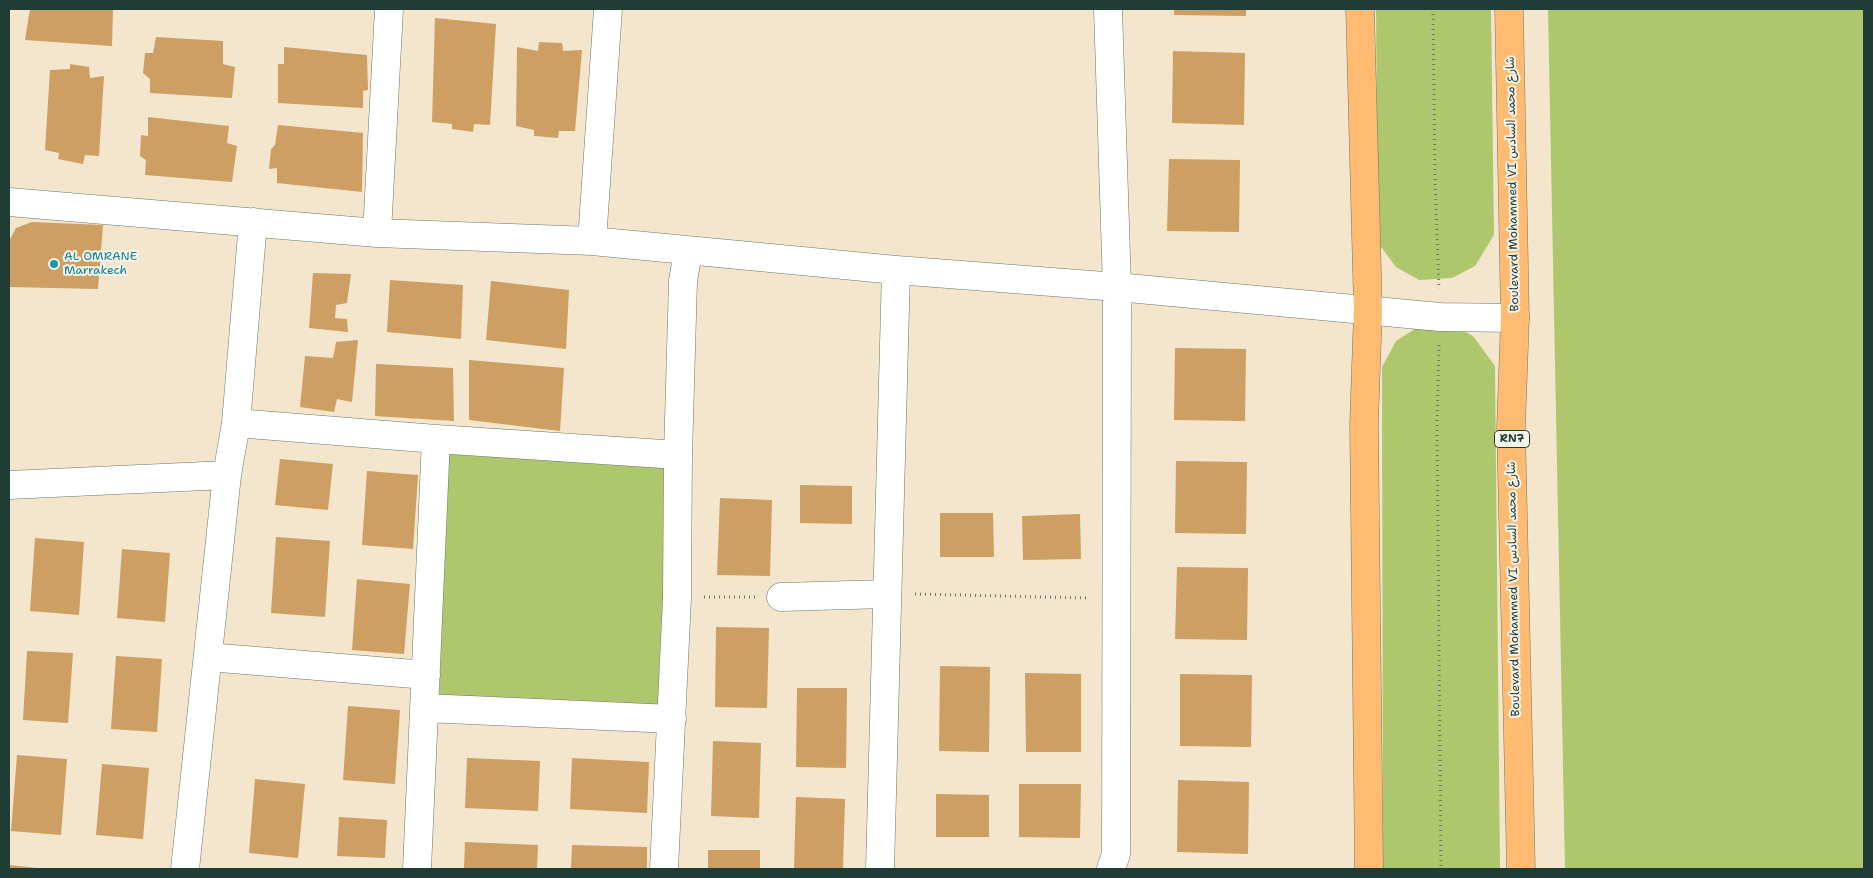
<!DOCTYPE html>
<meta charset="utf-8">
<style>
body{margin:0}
#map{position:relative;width:1873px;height:878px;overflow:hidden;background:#f4e5cd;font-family:"Shantell Sans",sans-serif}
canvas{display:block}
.frame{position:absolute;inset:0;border:10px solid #1f3d34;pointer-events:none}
</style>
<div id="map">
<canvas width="1873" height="878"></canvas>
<div class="frame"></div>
</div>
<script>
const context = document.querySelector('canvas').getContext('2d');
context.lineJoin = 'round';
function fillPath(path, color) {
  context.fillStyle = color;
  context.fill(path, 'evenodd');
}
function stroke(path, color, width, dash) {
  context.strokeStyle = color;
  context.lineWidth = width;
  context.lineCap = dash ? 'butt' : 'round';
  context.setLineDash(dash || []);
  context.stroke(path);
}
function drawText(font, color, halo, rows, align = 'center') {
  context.font = font + ' "Shantell Sans","Playpen Sans Arabic",sans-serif';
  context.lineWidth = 4;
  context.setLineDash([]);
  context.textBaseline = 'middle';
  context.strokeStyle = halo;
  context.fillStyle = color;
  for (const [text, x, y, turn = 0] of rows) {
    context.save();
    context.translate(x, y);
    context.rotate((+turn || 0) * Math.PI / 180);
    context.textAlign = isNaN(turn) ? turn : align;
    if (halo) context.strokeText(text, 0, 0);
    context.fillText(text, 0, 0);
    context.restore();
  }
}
fillPath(new Path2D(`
 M 1376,9 L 1491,9 L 1494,235 L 1475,266 L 1452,278 L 1419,280 L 1396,267 L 1378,243 Z
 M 1548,9 L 1864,9 L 1864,869 L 1565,869 Z
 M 1449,323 L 1473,336 L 1495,366 L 1500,869 L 1383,869 L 1382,367 L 1396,341 L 1421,325 Z
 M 448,453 L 670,462 L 661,708 L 439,699 Z`), '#afc76c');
fillPath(new Path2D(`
 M 30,9 L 113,9 L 112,46 L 25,40 Z
 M 1174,9 L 1246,9 L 1246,16 L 1174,15 Z
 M 435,18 L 496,24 L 490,125 L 474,124 L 473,132 L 452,129 L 452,124 L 432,122 Z
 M 156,37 L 223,41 L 223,64 L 235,67 L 232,98 L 150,93 L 150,79 L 143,73 L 145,53 L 153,53 Z
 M 539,42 L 562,43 L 563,51 L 582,50 L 575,131 L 559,131 L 558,138 L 534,136 L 534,130 L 516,126 L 517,47 L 538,51 Z
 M 284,47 L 367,55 L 368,90 L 363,91 L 363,108 L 278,103 L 278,64 L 284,64 Z
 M 1173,51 L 1245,53 L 1244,125 L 1172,123 Z
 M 70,64 L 89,67 L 90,78 L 104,76 L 99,156 L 85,155 L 83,164 L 58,159 L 59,153 L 45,150 L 50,70 L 70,69 Z
 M 148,117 L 229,126 L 227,143 L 237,146 L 232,182 L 145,175 L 146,160 L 140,156 L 141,135 L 148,136 Z
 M 278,125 L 363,133 L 362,192 L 277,183 L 277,168 L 269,169 L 271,149 L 275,145 Z
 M 1169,159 L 1240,160 L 1239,232 L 1167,231 Z
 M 32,222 L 103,225 L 98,289 L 9,287 L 9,241 L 16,228 Z
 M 313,273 L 351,274 L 347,303 L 336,305 L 335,318 L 347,319 L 348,332 L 309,328 Z
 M 390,280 L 463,285 L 461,339 L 387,332 Z
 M 491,281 L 569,290 L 566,349 L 486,340 Z
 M 358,340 L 352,402 L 337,399 L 334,412 L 300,407 L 305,356 L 333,358 L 336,342 Z
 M 1175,348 L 1246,349 L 1245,421 L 1174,420 Z
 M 469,360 L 564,368 L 560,431 L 469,420 Z
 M 376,364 L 453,368 L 454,421 L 375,416 Z
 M 280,459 L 333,464 L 328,510 L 275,505 Z
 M 1176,461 L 1247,462 L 1246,534 L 1175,533 Z
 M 367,471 L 418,475 L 413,549 L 362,545 Z
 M 800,485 L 852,486 L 852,524 L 800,523 Z
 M 720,498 L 772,500 L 770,576 L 717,575 Z
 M 940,513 L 993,513 L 994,557 L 940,557 Z
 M 1080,514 L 1081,559 L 1023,560 L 1022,516 Z
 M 276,537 L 330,541 L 325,617 L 271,613 Z
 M 35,538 L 84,542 L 79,615 L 30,611 Z
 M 122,549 L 170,553 L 165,622 L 117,618 Z
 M 1177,567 L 1248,568 L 1247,640 L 1175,639 Z
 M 357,579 L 410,584 L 404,654 L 352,650 Z
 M 716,627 L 769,628 L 767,708 L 715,707 Z
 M 27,651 L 73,653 L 68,723 L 23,720 Z
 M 116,656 L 162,659 L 157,732 L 111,729 Z
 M 940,666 L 990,667 L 989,752 L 939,751 Z
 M 1025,673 L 1081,674 L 1081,752 L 1026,752 Z
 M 1180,674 L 1252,675 L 1251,747 L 1180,746 Z
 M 797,688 L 847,688 L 846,768 L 796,767 Z
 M 348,706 L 400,710 L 395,784 L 343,780 Z
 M 713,741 L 761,743 L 759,818 L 711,816 Z
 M 17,755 L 67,759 L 61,835 L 11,831 Z
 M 467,758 L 540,761 L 538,811 L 465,808 Z
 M 572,758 L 649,762 L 647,813 L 570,809 Z
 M 102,764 L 149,768 L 143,839 L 96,835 Z
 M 255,779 L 305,784 L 298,858 L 249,853 Z
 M 1178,780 L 1249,782 L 1248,854 L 1177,852 Z
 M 1019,784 L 1081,784 L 1080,838 L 1019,837 Z
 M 936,794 L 989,795 L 989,837 L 936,837 Z
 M 796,797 L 845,799 L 843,869 L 794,869 Z
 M 339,817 L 387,820 L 385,858 L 337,856 Z
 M 465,842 L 538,845 L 537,869 L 464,869 Z
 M 572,845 L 647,847 L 647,869 L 571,869 Z
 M 708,850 L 760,850 L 760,869 L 708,869 Z
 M 9,865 L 37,868 L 37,869 L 9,869 Z`), '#cd9f63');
const minor = new Path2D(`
 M 1108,9 L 1117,287 L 1116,854 L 1111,869
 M 9,202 L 377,233 L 592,241 L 896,270 L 1117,287 L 1440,317 L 1515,318
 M 377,233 L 389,9
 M 592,241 L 608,9
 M 236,423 L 436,439 L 678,455
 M 9,485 L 227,475
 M 781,597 L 886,594
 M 208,657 L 426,675
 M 425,708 L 672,719
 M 185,869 L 227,475 L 236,423 L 253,222
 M 417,869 L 436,439
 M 664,869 L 677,598 L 678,455 L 683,281 L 688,251
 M 880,869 L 896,270`);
const major = new Path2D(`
 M 1360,9 L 1368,310 L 1364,424 L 1369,869
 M 1509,9 L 1515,318 L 1511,427 L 1521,869`);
stroke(minor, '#6a786a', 29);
stroke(major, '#6a786a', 29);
stroke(new Path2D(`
 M 1433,9 L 1435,180 L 1439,289
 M 1439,345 L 1437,426 L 1441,869
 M 915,594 L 1089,598
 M 704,597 L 755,597`), '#6a786a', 3, [1, 4]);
stroke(minor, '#fff', 28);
stroke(major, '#ffbb71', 28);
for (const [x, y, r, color] of [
 [54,264,5,"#0f9aa8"]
]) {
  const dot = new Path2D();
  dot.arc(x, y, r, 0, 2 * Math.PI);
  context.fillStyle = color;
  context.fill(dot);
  stroke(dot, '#f7f3e8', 2);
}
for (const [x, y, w] of [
 [1512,439,35]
]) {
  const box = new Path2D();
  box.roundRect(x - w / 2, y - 8.5, w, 17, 4);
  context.fillStyle = '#f7f3e8';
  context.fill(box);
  stroke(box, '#1f3d34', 1);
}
drawText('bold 11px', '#1f3d34', null, [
 ["RN7",1512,439]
]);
drawText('12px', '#1f3d34', '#f7f3e8', [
 ["Boulevard Mohammed VI شارع محمد السادس",1513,184,-91],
 ["Boulevard Mohammed VI شارع محمد السادس",1514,589,-91]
]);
drawText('12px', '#0d838f', '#f7f3e8', [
 ["AL OMRANE",64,257],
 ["Marrakech",64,271]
], 'left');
</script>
